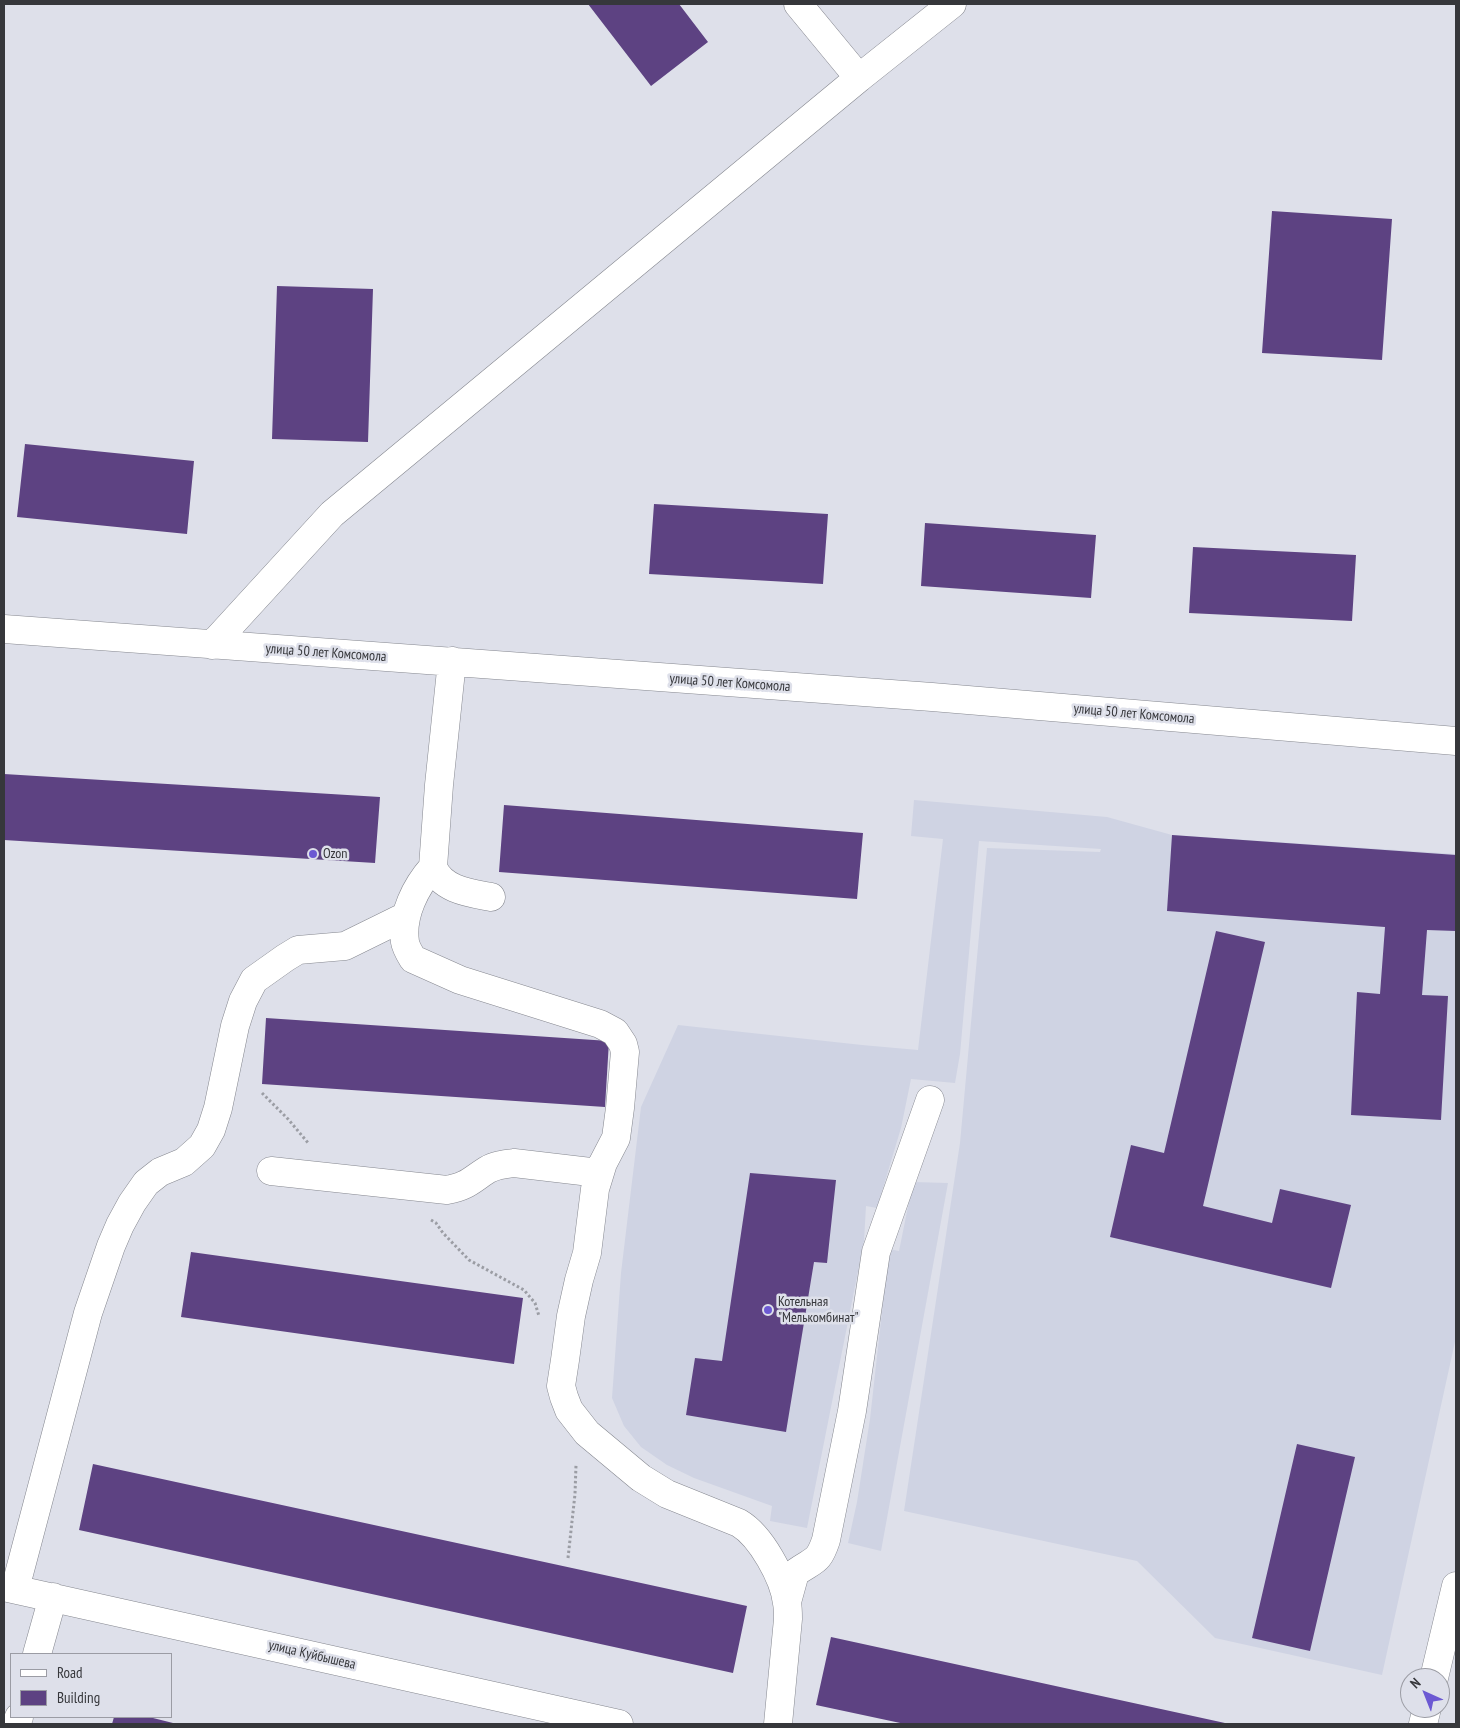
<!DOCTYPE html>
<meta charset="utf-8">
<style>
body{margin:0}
#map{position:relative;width:1460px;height:1728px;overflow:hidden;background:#dee0ea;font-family:"PT Sans Narrow",sans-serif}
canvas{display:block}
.frame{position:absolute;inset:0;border:5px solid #36373b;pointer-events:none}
.legend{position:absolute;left:10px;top:1653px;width:162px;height:65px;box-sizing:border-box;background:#dee0ea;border:1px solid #9b9ca4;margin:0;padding:6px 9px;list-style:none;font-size:15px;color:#36373b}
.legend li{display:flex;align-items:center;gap:10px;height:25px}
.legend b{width:25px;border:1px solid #9b9ca4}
.north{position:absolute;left:1400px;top:1668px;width:50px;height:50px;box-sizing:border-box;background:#dee0ea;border:1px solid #9b9ca4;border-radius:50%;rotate:316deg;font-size:14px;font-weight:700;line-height:20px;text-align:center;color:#36373b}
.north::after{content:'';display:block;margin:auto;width:18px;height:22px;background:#6c59d3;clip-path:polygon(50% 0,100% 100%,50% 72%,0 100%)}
</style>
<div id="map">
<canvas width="1460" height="1728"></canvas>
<div class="frame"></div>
<ul class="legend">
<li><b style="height:6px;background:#fff"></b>Road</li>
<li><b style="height:14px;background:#5d4282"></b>Building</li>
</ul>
<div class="north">N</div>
</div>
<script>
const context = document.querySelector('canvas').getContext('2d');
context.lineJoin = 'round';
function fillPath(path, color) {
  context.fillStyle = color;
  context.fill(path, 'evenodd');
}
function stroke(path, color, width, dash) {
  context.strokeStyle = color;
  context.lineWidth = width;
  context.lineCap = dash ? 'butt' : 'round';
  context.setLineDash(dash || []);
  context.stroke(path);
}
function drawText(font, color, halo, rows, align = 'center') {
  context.font = font + ' "PT Sans Narrow",sans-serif';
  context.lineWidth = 5;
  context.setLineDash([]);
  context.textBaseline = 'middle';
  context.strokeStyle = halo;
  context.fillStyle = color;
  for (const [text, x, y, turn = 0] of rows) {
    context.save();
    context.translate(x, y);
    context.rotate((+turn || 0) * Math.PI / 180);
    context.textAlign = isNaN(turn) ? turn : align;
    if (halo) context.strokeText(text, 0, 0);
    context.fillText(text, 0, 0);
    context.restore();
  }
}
fillPath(new Path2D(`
 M 914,800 L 1107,817 L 1172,835 L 1456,854 L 1456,1337 L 1382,1675 L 1215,1638 L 1137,1561 L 904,1511 L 960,1143 L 987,848 L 1100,852 L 1101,849 L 979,841 L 960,1054 L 955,1083 L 911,1079 L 901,1128 L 877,1208 L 866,1206 L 864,1241 L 807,1528 L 770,1521 L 772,1506 L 694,1478 L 667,1465 L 641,1447 L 624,1426 L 612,1398 L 621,1273 L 641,1107 L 678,1025 L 862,1045 L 918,1050 L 943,839 L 911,836 Z
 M 913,1182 L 948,1183 L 881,1551 L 848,1543 L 857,1502 L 870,1419 L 889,1249 L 899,1251 Z`), '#cfd3e3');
fillPath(new Path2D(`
 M 588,4 L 679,4 L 708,42 L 651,86 Z
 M 1272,211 L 1392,219 L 1382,360 L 1262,353 Z
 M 277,286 L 373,289 L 368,442 L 272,439 Z
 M 25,444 L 194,461 L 187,534 L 17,517 Z
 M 654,504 L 828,514 L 823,584 L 649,574 Z
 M 925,523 L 1096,535 L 1091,598 L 921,586 Z
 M 1193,547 L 1356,555 L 1352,621 L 1189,613 Z
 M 4,774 L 380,797 L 375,863 L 4,840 Z
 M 504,805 L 863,833 L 857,899 L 499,872 Z
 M 1172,835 L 1456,855 L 1456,931 L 1427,930 L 1422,995 L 1448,996 L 1441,1120 L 1351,1115 L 1357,992 L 1380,994 L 1385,927 L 1167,911 Z
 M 1216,931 L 1265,942 L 1203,1206 L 1272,1223 L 1280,1189 L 1351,1205 L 1331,1288 L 1110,1237 L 1131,1145 L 1164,1153 Z
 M 266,1018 L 609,1041 L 605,1107 L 262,1084 Z
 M 750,1173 L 836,1180 L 827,1263 L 814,1262 L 786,1432 L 686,1415 L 695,1358 L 722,1361 Z
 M 191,1252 L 523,1298 L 514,1364 L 181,1317 Z
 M 1297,1444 L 1355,1457 L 1310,1651 L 1252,1638 Z
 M 93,1464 L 747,1606 L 733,1673 L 79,1530 Z
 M 831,1637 L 1225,1723 L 1225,1724 L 905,1724 L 816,1705 Z
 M 114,1717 L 149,1717 L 177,1724 L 112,1724 Z`), '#5d4282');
const minor = new Path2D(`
 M 798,4 L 859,78 L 952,4
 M 4,629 L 932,697 L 1456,741
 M 212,645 L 332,514 L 859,78
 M 452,661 L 439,785 L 433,867 C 442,890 470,893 491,897
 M 433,867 C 416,886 401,915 405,942 C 406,948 410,954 413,959 L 460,980 L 600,1024 L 615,1032 L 623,1044 L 625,1052 L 620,1108 L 616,1138 L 603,1163 L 595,1189 L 587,1253 L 579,1280 L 571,1316 L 565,1360 L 561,1386 L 564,1397 L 569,1410 L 587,1433 L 641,1478 L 667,1494 L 739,1523 C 761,1536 784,1578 787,1603 C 788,1608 788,1613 788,1619 L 778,1724
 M 271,1171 L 447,1190 C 468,1186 471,1180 487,1170 C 495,1165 505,1164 514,1163 L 599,1173
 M 4,1587 L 619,1724
 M 15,1589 L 88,1313 L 111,1246 L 120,1225 L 132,1203 L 146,1183 L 160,1172 L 184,1162 L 202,1146 L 211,1130 L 218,1108 L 235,1026 L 243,1001 L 254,980 L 285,958 L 298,950 L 345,946 L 406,916
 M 787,1602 L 795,1573 C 814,1559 818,1564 826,1540 L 852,1411 L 876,1252 L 930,1100
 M 37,1654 L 53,1597
 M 1434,1678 L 1456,1586
 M 16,1724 L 19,1717
 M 1423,1724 L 1427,1708`);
stroke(minor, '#85878f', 29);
stroke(new Path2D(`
 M 262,1093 L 288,1119 L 309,1144
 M 431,1220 L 436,1223 L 443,1233 L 469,1260 L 524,1290 L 535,1303 L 539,1316
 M 568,1558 L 575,1494 L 576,1465`), '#9b9da4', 3, [2.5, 2.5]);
stroke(minor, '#fff', 28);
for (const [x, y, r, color] of [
 [313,854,5,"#6c59d3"],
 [768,1310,5,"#6c59d3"]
]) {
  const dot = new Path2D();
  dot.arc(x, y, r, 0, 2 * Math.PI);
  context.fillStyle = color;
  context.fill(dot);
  stroke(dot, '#dee0ea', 2);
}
drawText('14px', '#36373b', '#dee0ea', [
 ["улица 50 лет Комсомола",326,653,4],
 ["улица 50 лет Комсомола",730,683,4],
 ["улица 50 лет Комсомола",1134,714,5],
 ["улица Куйбышева",312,1655,13]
]);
drawText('14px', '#36373b', '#dee0ea', [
 ["Ozon",323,854],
 ["Котельная",778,1302],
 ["\"Мелькомбинат\"",778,1318]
], 'left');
</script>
